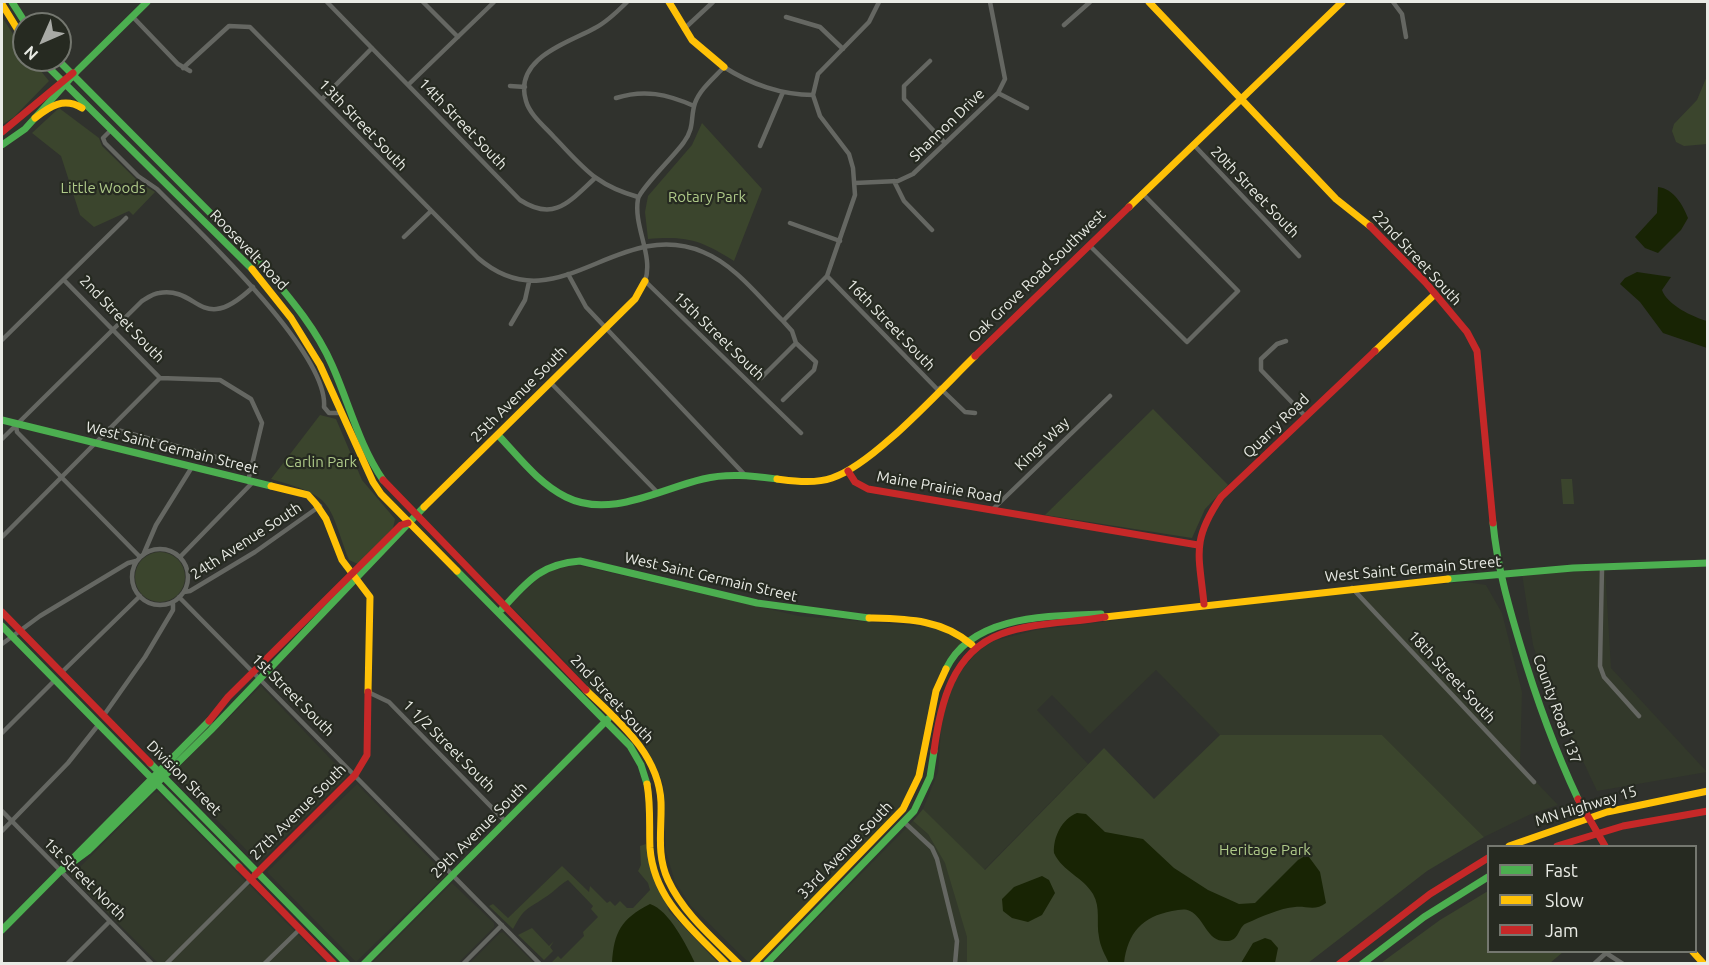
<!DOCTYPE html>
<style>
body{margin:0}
#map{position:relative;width:1709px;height:965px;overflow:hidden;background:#30322d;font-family:Ubuntu,sans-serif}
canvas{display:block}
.frame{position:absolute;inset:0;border:3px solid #e9ebe5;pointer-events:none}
.legend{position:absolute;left:1487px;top:845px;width:210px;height:108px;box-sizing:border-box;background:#262a21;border:2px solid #74776f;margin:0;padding:8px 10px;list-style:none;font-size:18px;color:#e9ebe5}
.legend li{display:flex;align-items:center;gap:12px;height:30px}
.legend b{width:30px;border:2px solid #74776f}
.north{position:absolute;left:12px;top:12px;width:60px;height:60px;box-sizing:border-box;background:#262a21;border:2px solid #74776f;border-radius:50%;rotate:225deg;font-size:16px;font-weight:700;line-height:24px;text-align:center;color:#e9ebe5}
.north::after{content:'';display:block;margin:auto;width:21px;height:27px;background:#a8aaa5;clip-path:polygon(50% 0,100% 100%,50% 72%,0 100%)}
</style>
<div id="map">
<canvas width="1709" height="965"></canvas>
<div class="frame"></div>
<ul class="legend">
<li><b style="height:8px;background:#4caf50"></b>Fast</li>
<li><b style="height:8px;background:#ffc107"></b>Slow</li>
<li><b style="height:8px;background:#c62828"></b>Jam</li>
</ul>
<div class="north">N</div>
</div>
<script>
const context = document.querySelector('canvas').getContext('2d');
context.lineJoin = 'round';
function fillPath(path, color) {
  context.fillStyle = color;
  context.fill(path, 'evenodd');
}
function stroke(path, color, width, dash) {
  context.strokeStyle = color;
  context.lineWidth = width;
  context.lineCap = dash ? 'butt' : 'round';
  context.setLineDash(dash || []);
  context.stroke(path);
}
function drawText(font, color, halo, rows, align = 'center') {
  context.font = font + ' Ubuntu,sans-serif';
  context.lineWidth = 4.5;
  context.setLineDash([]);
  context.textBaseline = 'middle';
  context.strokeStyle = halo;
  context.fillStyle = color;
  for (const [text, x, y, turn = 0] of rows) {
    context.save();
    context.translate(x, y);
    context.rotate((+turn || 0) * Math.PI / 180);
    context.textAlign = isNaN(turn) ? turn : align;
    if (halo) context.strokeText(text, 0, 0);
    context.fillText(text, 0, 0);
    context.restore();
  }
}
fillPath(new Path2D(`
 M 577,565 L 799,616 L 939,628 L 963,643 L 941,672 L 932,691 L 919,776 L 904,804 L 749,963 L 691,906 L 675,882 L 666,852 L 663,783 L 644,743 L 510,605 L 548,569 Z
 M 1605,568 L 1611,668 L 1707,772 L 1597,791 L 1543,676 L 1533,645 L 1522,574 Z
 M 1467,582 L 1486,585 L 1502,613 L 1522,692 L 1520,765 L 1558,805 L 1531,814 L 1484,837 L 1382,735 L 1220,735 L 1156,670 L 1090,734 L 1052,695 L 1037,710 L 1088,764 L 984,870 L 923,809 L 938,772 L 941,729 L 948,694 L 961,671 L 976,653 L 993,641 L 1036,630 L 1359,591 Z
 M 261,686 L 347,776 L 259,863 L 176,778 L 175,771 Z
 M 357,784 L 446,875 L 356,962 L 267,872 Z
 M 158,792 L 326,963 L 158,963 L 71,876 L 154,793 Z
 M 913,821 L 928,834 L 954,876 L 968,923 L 967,963 L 772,964 Z
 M 452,883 L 494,923 L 494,927 L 458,963 L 372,963 Z
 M 503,932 L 534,963 L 470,963 L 500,933 Z`), '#33392b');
fillPath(new Path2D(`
 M 2,17 L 24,51 L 24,60 L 32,60 L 49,81 L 14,117 L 2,125 Z
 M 1707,76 L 1707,144 L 1684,146 L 1676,142 L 1672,131 L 1674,124 L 1697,100 Z
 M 59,108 L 99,138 L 102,146 L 140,183 L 155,192 L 133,215 L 129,211 L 94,227 L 80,215 L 61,156 L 32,133 Z
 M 702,123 L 762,189 L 734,261 C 700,240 688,236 648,239 L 645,212 L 648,196 L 692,145 Z
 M 1153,409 L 1228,485 L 1205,509 L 1192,538 L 1045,515 Z
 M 320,415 L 336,419 L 362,480 L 395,519 L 393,528 L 358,564 L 349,560 C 327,501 335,497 271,479 Z
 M 1561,479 L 1572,479 L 1574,504 L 1563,504 Z
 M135 577a25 25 0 1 1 50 0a25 25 0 1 1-50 0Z
 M 1220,735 L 1382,735 L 1484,837 L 1427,871 L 1308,963 L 967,964 L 967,937 L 945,863 L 928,834 L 913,821 L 923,809 L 985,870 L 1104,748 L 1154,799 Z
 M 646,844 L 669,911 L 718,963 L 551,963 L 558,956 L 561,959 L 584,936 L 583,932 L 598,917 L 591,909 L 593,906 L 568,880 C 559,885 553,893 544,898 C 525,911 525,907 513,929 L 489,906 L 493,904 L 508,918 L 562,866 L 589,892 L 590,886 L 607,903 L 610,901 L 615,906 L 620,901 L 627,908 L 633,908 L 650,890 L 648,883 L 638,871 L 641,865 L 640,846 Z
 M 1488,891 L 1488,952 L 1563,952 L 1550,963 L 1381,963 L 1440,920 Z
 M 532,928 L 549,946 L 554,941 L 550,947 L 553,951 L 544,960 L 518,935 Z`), '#3b452d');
fillPath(new Path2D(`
 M 1658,187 C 1674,189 1683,205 1688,218 L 1681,230 L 1658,253 L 1645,248 L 1635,237 L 1657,213 Z
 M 1637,272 L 1671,277 L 1662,290 C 1667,305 1693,317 1707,321 L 1707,348 L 1663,333 L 1640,302 L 1620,284 L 1625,278 Z
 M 1077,813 L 1086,814 L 1105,832 L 1143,839 L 1174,868 L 1208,890 L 1239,904 L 1255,903 L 1298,860 L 1305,856 L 1309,857 L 1320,872 L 1326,903 C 1316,911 1307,906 1295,907 C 1280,908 1261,917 1247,923 C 1238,926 1240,940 1228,941 C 1206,943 1206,919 1190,911 C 1184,908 1179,910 1172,911 C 1142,917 1128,932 1124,963 L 1109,963 C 1105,955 1100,946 1099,937 C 1096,922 1101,908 1093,894 C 1083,877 1063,872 1054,853 C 1053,837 1062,819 1077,813 Z
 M 1042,876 L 1049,880 L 1055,893 L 1042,915 L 1028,922 L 1012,918 L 1003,911 L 1002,899 L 1014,887 Z
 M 650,904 C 669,910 687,946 695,963 L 612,963 C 614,932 621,919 650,904 Z
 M 1265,938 L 1271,940 L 1278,948 L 1275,963 L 1241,963 L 1253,943 Z`), '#182404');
stroke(new Path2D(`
 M 327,2 L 520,200 C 554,222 569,202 594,179
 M 423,2 L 458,37
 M 627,2 C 618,11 607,22 595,28 C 568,43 513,58 526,101 C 530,115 544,126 554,137 C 584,168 595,185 638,197
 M 1393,2 L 1402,14 L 1406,37
 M 132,16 L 178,64 L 190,71
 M 786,17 L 820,27 L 843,49
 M 1064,25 L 1090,2
 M 684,29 L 713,2
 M 930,61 L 904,86 L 904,99 L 945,143
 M 183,68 L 229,26 L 250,27 L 478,258 C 557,326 617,216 703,252 C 735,265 759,297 783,321 L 827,276 L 855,195 L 853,168 L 849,154 L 820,116 L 813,95
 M 408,85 L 494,2
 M 510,86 L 525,87
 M 998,93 L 1027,108
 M 813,95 L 818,74 L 869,22 L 879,2
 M 616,98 C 644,89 667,94 694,106
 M 322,99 L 372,48
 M 110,131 L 103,138 L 105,143 L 138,176 L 157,189 C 196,229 329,352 324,407 L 329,413 L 341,413
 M 1193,144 L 1299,256
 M 760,146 L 783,92
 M 894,181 L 904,201 L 932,230
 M 855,183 L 898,181 L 913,174 L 998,93 L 1005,79 L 990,2
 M 790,223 L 840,241
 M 404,237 L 431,211
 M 1089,245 L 1187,342 L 1238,291 L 1142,193
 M 568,274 L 586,307 L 744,474
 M 827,276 L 938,390
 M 64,280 L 160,378
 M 783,321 L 792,331 L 796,343 L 816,362 L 814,370 L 783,400
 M 511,324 L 525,300 L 529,282
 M 2,340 L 126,218
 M 1286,341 L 1277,344 L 1261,359 L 1261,370 L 1306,417
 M 160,378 L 220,380 L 251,399 L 262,423 L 248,481
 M 761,378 L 796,343
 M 550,382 L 657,492
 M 940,388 L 965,412 L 975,413
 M 16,425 L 17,432 L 140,557
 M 110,428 L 253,467
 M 801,433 L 645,281 C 654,256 633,226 638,199 C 640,189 676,154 684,142 C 695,127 690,118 695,103 C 700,89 714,78 724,67 C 750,84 782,95 813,95
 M 2,439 L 142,301 C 147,298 154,293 159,293 C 200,286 200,337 253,287
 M 992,510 L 1110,396
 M 2,537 L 160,378
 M132 577a28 28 0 1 1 56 0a28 28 0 1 1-56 0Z
 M 144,553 L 156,525 L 192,467
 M 180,557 L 253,482
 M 1602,567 L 1600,666 L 1604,677 L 1639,716
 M 1352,588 L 1534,782
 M 184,592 L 190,591 L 255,552 L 320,506
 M 179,597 L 540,964
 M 2,644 L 40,616 L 128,563 L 136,561
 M 61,673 L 140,596
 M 370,693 L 389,702 L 506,822
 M 104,715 L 145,657 L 173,610 L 173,602
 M 2,733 L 55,680
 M 2,811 L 152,964
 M 904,822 L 932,848 L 937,859 L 957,941 L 955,964
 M 2,831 L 68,763 L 99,724
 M 67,964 L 110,921
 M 166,964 L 251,879
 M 264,964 L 300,929
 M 463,964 L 502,925
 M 1594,964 L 1606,953 L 1623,964`), '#656762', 4.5);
stroke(new Path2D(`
 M 12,2 L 26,24
 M 41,60 L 252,269
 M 58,60 L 263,266 C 289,297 316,328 332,365 C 349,403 359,445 383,480
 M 2,145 L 25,129 L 78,70 L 147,2
 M 2,420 L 271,486
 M 498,435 C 519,457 538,483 566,497 C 610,519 660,489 703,479 C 728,473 752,476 777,479
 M 1493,523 C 1497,565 1508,604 1520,644 C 1536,698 1554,748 1578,799
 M 457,571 L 630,746 L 641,765 L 647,784
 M 1448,579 L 1573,568 L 1708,563
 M 502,609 C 527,582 540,564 580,561 L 757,603 L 869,618
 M 2,626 L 239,867
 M 946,669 C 972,614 1050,616 1101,614
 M 150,763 L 347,964
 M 61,871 L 88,851 L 211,730 L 424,507
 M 2,930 L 209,721
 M 364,964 L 608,719
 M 766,964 L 914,811 L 930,777 L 934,751
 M 1362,964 L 1424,917 L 1488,877`), '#4caf50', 7);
stroke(new Path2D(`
 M 669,2 L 692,40 L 724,67
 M 1149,2 L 1336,199 L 1370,226
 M 2,4 L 24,40
 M 35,118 C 50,106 64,97 82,108
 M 1129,207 L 1342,2
 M 252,269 L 291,318 L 320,365 L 373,482 L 381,494 L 457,571
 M 1375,351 L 1433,296
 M 777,479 C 794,481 814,484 832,478 C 873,465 942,388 975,356
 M 271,486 L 308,495 L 316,504 L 326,519 L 342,560 L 370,597 L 368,692
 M 424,507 L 635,299 L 645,281
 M 1105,617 L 1448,579
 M 869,618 C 907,619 942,619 972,645
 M 586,690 C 618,721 659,754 661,802 C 662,829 656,854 668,880 C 683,913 713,938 739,964
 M 647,784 C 651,806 649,827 650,848 C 654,900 692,929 726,964
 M 1509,846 L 1607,812 L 1708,791
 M 1693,952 L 1704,964
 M 753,964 L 903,809 L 919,776 L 936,691 L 946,669`), '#ffc107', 7);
stroke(new Path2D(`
 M 2,132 L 73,73
 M 1370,226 L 1426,283 L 1467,332 L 1477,351 L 1493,523
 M 975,356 L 1129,207
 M 848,471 L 855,482 L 868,489 L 1198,545
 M 383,480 L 586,690
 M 1204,604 C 1199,554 1191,541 1221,497 L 1375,351
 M 2,612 L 150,763
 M 209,721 L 228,697 L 401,525 L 408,523
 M 934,751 C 940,705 952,652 1001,634 C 1033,622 1071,623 1105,617
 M 1557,846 L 1623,826 L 1708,811
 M 239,867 L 334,964
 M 255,875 L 355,775 L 367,755 L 368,692
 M 1339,964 L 1430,894 L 1488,858`), '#c62828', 7);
stroke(new Path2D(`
 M 1578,799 L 1605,846`), '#c62828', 7);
drawText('15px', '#e9ebe5', '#262a21', [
 ["14th Street South",463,124,46],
 ["13th Street South",363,125,46],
 ["Shannon Drive",947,125,-44],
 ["20th Street South",1255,192,46],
 ["Roosevelt Road",249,250,46],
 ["22nd Street South",1417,258,47],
 ["Oak Grove Road Southwest",1037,276,-44],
 ["2nd Street South",122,319,46],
 ["16th Street South",891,325,46],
 ["15th Street South",719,336,44],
 ["25th Avenue South",519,394,-45],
 ["Quarry Road",1276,426,-44],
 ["Kings Way",1042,444,-44],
 ["West Saint Germain Street",172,448,14],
 ["Maine Prairie Road",939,487,10],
 ["24th Avenue South",246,541,-33],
 ["West Saint Germain Street",1413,569,-5],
 ["West Saint Germain Street",711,577,13],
 ["18th Street South",1452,677,47],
 ["1st Street South",293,695,45],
 ["2nd Street South",612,699,47],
 ["County Road 137",1557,709,70],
 ["1 1/2 Street South",449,746,45],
 ["Division Street",184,778,45],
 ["MN Highway 15",1586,806,-17],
 ["27th Avenue South",298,812,-45],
 ["29th Avenue South",479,830,-45],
 ["33rd Avenue South",845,850,-46],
 ["1st Street North",85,879,45]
]);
drawText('15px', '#afca89', '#262a21', [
 ["Little Woods",103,188],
 ["Rotary Park",707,197],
 ["Carlin Park",321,462],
 ["Heritage Park",1265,850]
]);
</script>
